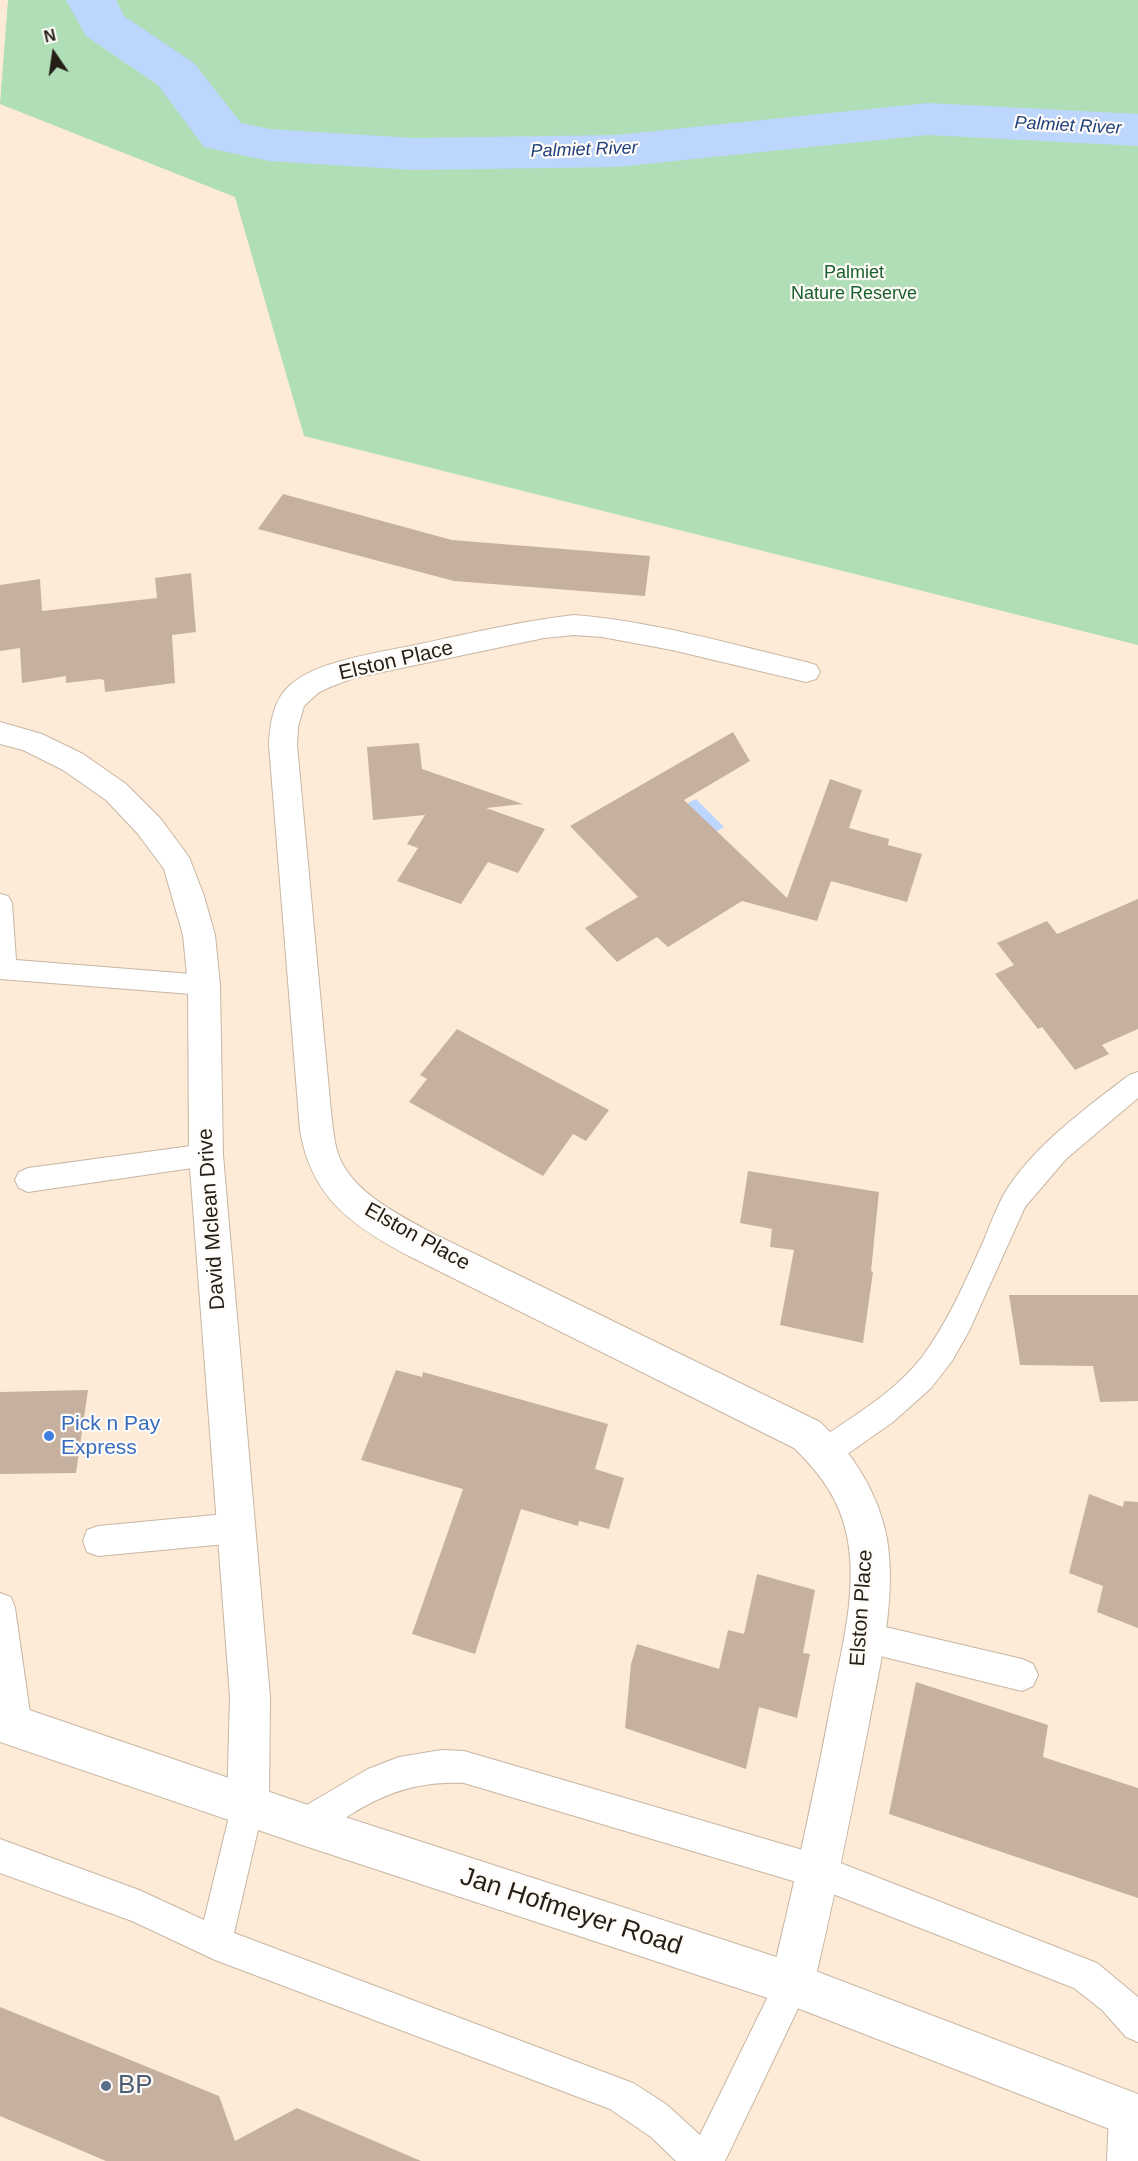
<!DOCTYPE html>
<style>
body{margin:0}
#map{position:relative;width:1138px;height:2161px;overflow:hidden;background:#fdebd7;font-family:Arial,sans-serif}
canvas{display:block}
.north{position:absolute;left:24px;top:24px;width:60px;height:60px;-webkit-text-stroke:4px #fffbf7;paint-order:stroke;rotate:347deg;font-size:16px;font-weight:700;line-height:24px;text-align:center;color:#241e17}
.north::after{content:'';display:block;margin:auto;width:21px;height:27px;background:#241e17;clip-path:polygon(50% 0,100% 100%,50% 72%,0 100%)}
</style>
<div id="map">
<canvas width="1138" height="2161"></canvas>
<div class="north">N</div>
</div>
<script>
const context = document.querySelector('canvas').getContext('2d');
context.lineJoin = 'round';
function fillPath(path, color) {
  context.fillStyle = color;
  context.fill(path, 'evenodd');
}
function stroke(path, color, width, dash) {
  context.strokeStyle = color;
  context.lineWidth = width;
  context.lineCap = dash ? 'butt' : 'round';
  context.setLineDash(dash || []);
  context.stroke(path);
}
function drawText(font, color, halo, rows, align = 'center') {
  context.font = font + ' Arial,sans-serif';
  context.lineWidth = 4.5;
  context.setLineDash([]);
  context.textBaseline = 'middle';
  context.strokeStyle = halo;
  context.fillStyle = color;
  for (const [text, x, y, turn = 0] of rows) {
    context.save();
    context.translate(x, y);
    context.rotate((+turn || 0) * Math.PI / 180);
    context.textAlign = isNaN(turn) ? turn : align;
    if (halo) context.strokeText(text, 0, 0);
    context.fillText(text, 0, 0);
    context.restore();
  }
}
fillPath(new Path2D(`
 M 8,0 L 1138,0 L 1138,645 L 304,436 L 235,197 L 0,104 Z`), '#b0deb6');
fillPath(new Path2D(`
 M 696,799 L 724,827 L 705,838 L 676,809 Z`), '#bdd6fe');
fillPath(new Path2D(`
 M 66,0 L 116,0 L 124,16 L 194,63 L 241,123 L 269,129 L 415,138 L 616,135 L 928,103 L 1138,114 L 1138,146 L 928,135 L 616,167 L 415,170 L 269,161 L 204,147 L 158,85 L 86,36 Z`), '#bdd6fe');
fillPath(new Path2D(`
 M 283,494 L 452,540 L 650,556 L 645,596 L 454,581 L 258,529 Z
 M 191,573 L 196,632 L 172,635 L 175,683 L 105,692 L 104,680 L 100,679 L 66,683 L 66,676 L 22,683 L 20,648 L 0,651 L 0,585 L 40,579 L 42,611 L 157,598 L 155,578 Z
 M 733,732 L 750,761 L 684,800 L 787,898 L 830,779 L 862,790 L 849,828 L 889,839 L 888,845 L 922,854 L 907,902 L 831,881 L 817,921 L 742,901 L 668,947 L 657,937 L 617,962 L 585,928 L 638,897 L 570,826 Z
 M 419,743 L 422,769 L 523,804 L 486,808 L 545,829 L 518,873 L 488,862 L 461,904 L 397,881 L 418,848 L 407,844 L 425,815 L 373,820 L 367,747 Z
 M 1138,899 L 1138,1029 L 1102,1045 L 1109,1054 L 1075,1070 L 1042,1027 L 1038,1029 L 995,974 L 1014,965 L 997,943 L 1047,921 L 1057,934 Z
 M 457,1029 L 609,1110 L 586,1141 L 573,1134 L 543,1176 L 409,1102 L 427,1079 L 420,1075 Z
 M 748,1171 L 879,1192 L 871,1271 L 873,1272 L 863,1343 L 780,1325 L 794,1250 L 770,1247 L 772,1229 L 740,1223 Z
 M 1009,1295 L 1138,1295 L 1138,1401 L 1100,1402 L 1093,1366 L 1020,1365 Z
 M 396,1370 L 422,1377 L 423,1372 L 608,1424 L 595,1469 L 624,1478 L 609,1529 L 579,1521 L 578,1526 L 521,1509 L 475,1654 L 412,1634 L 463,1489 L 361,1460 Z
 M 88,1390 L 76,1473 L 0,1474 L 0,1392 Z
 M 1089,1494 L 1123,1507 L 1124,1501 L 1138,1502 L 1138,1628 L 1097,1612 L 1103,1586 L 1069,1573 Z
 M 757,1574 L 815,1590 L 803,1653 L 810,1654 L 797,1718 L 759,1707 L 746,1769 L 625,1728 L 631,1664 L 637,1644 L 719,1669 L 728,1630 L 744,1634 Z
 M 916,1682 L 1048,1725 L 1043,1757 L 1138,1788 L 1138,1898 L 889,1814 Z
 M 0,2007 L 219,2096 L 235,2141 L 297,2108 L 421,2161 L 106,2161 L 0,2116 Z`), '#c6b1a1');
const service = new Path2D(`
 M 0,894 L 8,896 L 12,903 L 16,960 L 204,975 L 213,978 L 216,985 L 213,992 L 204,995 L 0,979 Z
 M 1138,1072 L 1138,1098 L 1066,1159 L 1025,1207 L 969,1331 L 952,1361 L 931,1388 L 893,1422 L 836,1462 L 826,1466 L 816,1462 L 811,1452 L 816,1442 C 853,1416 894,1393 922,1357 C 948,1322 966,1280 984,1240 C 990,1225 996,1209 1004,1194 C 1033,1146 1085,1109 1129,1075 Z
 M 206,1144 L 215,1147 L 219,1155 L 215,1163 L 206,1166 L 28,1192 L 19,1188 L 15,1180 L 19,1172 L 28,1168 Z
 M 236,1513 L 247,1518 L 251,1528 L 247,1538 L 236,1543 L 98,1556 L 87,1552 L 83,1541 L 87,1530 L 98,1526 Z
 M 0,1593 L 11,1597 L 15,1608 L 32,1727 L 27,1738 L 16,1743 L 5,1738 L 0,1726 Z
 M 864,1622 L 1022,1659 L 1033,1664 L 1038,1675 L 1033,1686 L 1022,1691 L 864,1652 L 853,1648 L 849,1637 L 853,1626 Z
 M 441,1750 L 464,1751 L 820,1855 L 1097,1963 L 1138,1997 L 1138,2042 L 1126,2037 L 1102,2010 L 1074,1988 L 820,1889 L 464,1783 C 422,1781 389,1791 353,1813 C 337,1823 322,1834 305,1841 L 293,1837 L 289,1825 L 293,1813 L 368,1769 L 399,1757 Z
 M 248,1788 L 259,1793 L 264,1804 L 234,1933 L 633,2083 L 666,2104 L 700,2135 L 780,1972 L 792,1967 L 804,1972 L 809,1984 L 804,1996 L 725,2161 L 676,2161 L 651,2137 L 610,2109 L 215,1960 L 132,1921 L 0,1873 L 0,1839 L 139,1890 L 204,1920 L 232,1804 L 237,1793 Z`);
const minor = new Path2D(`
 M 574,615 C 652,621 730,644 806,662 L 816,665 L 820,672 L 816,679 L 806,682 L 672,650 L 602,637 L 574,635 L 544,638 L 354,678 L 330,687 L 318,693 L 304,706 L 298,727 L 297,745 L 331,1112 C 333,1128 334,1148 342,1163 C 359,1196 403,1217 434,1234 L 820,1422 C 853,1453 879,1494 887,1539 C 897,1601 879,1668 868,1729 C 851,1814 834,1900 814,1984 L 808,2000 L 792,2006 L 776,2000 L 770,1984 C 793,1890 814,1794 832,1699 C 842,1647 858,1589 847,1536 C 840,1500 820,1473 794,1448 L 409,1256 C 352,1226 311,1197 300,1130 L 269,745 C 270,724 273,701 289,686 C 316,660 384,652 420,644 C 471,633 522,621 574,615 Z
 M 0,722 L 42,734 L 83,754 L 126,784 L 160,818 L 189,857 L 204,896 L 215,935 L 220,985 L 223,1155 L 270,1697 L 269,1804 L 263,1819 L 248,1825 L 233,1819 L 227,1804 L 230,1697 L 189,1155 L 188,985 L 183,935 L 164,869 L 138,834 L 106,800 L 63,770 L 23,750 L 0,744 Z
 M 1132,2092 L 1138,2095 L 1138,2161 L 1107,2161 L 1109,2115 L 1116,2099 Z`);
const tertiary = new Path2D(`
 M 0,1700 L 305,1804 L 792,1962 L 1138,2094 L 1138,2140 L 792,2006 L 305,1846 L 0,1742 Z`);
stroke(service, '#c7b6a3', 2);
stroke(minor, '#c7b6a3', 2);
stroke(tertiary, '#c7b6a3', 2);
fillPath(service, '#fff');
fillPath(minor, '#fff');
fillPath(tertiary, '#fff');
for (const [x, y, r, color] of [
 [49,1436,6,"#3f7fe0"],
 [106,2086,6,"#5c6f8a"]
]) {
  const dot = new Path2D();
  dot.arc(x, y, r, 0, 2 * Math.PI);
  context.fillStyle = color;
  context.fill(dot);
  stroke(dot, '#fffbf7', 2);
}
drawText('italic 18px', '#1f407c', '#fffbf7', [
 ["Palmiet River",1068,126,3],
 ["Palmiet River",584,150,-2]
]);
drawText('18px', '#175f2b', '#fffbf7', [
 ["Palmiet",854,273],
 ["Nature Reserve",854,294]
]);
drawText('21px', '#241e17', '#fffbf7', [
 ["Elston Place",396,661,-13],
 ["David Mclean Drive",212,1219,-94],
 ["Elston Place",417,1237,29],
 ["Elston Place",862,1608,-86]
]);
drawText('21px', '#366cbe', '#fffbf7', [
 ["Pick n Pay",61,1424],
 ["Express",61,1448]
], 'left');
drawText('26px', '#241e17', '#fffbf7', [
 ["Jan Hofmeyer Road",571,1912,18]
]);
drawText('26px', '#4e5e75', '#fffbf7', [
 ["BP",118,2086]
], 'left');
</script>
